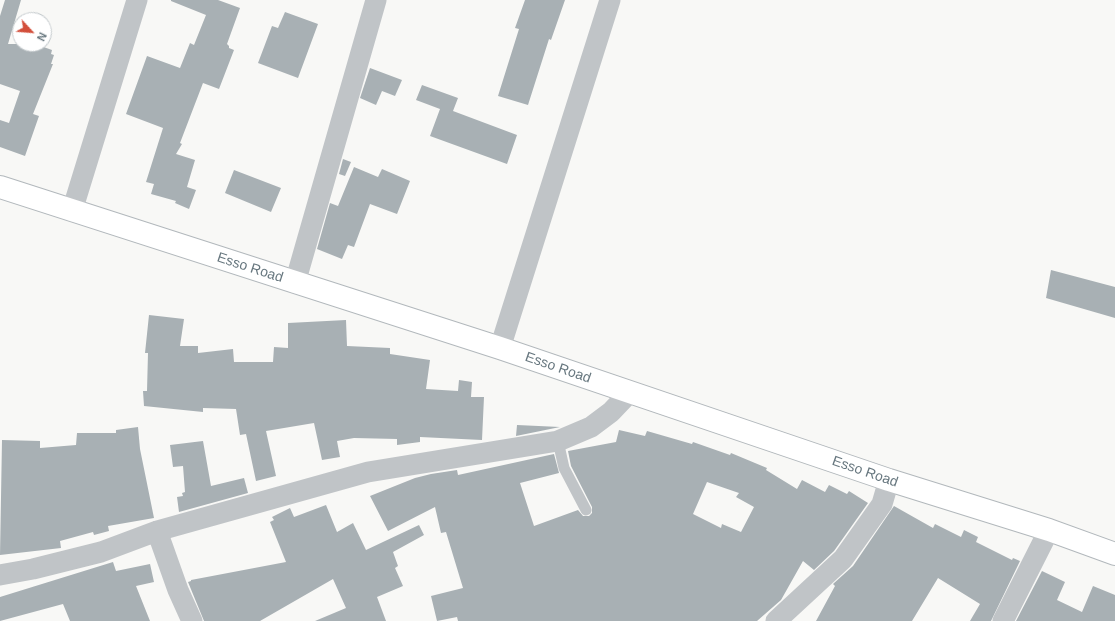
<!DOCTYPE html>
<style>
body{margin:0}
#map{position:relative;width:1115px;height:621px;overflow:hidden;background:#f8f8f6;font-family:Arial,sans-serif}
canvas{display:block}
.north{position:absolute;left:12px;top:12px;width:40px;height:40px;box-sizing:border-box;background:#fff;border:1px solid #c2c8cb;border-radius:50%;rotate:116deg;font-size:11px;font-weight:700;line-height:16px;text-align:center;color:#66767e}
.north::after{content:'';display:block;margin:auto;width:14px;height:18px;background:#d34f3b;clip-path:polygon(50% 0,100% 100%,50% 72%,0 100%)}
</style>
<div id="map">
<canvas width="1115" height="621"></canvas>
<div class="north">N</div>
</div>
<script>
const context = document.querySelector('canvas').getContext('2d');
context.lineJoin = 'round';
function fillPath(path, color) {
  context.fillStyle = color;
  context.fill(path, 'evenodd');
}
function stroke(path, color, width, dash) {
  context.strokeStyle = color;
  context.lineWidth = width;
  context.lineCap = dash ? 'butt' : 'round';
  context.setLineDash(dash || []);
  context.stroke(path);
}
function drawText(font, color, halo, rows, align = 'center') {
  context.font = font + ' Arial,sans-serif';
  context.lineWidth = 4;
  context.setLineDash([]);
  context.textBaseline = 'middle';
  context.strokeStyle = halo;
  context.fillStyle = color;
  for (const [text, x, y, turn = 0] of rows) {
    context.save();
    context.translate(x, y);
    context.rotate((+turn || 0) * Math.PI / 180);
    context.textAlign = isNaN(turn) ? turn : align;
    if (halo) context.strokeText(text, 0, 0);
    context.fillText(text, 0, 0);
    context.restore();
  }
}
fillPath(new Path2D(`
 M 5,0 L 21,0 L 8,44 L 35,44 L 52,50 L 51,54 L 54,55 L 51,64 L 53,64 L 33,114 L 39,116 L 25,156 L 0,147 L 0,120 L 9,123 L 20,91 L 0,84 L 0,16 Z
 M 171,0 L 218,0 L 240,8 L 227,44 L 229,46 L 229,48 L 234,50 L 219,89 L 203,83 L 180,143 L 182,144 L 176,154 L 195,160 L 187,187 L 196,190 L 189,209 L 175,203 L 176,201 L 151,194 L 154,184 L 146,182 L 163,128 L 126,114 L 147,56 L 180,68 L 190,43 L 194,45 L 206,15 L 171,1 Z
 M 525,0 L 565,0 L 551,40 L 549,39 L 528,105 L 498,96 L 519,29 L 515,28 Z
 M 285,12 L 318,24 L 298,78 L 258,63 L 272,26 L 278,28 Z
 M 370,68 L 402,80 L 395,96 L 382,91 L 376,105 L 360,98 Z
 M 422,85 L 458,98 L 453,111 L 517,135 L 507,164 L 430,136 L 440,109 L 416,100 Z
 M 343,159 L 351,162 L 345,176 L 339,174 Z
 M 354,167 L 378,177 L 382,169 L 410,181 L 397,214 L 370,204 L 354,247 L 348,245 L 342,259 L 317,249 L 330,203 L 338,206 Z
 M 234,170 L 281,188 L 271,212 L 225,193 Z
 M 1051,270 L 1115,287 L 1115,318 L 1046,298 Z
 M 149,315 L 184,319 L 180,346 L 198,346 L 198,353 L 233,349 L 234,362 L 273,362 L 274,347 L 288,348 L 288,323 L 346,320 L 347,346 L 390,348 L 390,354 L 430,360 L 426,389 L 458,391 L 459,380 L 472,382 L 471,397 L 484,397 L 482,440 L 420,437 L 420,442 L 397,445 L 397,439 L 354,438 L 337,441 L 340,457 L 322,460 L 314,423 L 266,431 L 276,476 L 256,481 L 246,434 L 240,435 L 236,409 L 203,408 L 203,412 L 144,406 L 143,391 L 147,391 L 148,353 L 145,353 Z
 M 517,425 L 560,427 L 516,436 Z
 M 138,427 L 140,449 L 154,518 L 108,526 L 109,531 L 94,535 L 93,532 L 60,541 L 61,548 L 0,555 L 2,440 L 40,441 L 40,448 L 76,445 L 77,433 L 116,433 L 116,430 Z
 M 619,430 L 645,436 L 647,431 L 692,444 L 693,442 L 730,455 L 731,453 L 767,468 L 766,470 L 797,489 L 802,480 L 825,492 L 829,485 L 847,494 L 849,491 L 868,503 L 834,551 L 814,570 L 803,561 L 781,600 L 757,621 L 458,621 L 457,617 L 437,621 L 431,596 L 463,588 L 446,532 L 441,533 L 435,507 L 388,531 L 370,496 L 415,478 L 431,474 L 457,470 L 458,475 L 554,454 L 559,473 L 520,483 L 534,526 L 578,510 L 583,516 L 589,516 L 592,513 L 592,507 L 571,466 L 568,451 L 616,442 ZM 707,482 L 739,493 L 736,497 L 754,507 L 741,532 L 722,524 L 721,528 L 693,514 Z
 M 203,441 L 211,486 L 244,478 L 248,493 L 179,512 L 177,497 L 183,496 L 182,493 L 185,492 L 183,466 L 173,467 L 170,445 Z
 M 326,505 L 337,532 L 353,523 L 366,550 L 419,525 L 424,535 L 393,552 L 398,566 L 395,568 L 403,586 L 377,597 L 386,621 L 315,621 L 346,608 L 333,579 L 260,621 L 204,621 L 188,582 L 191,581 L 191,580 L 286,562 L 270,522 L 274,520 L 272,517 L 290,508 L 294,517 Z
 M 894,506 L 933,528 L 935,524 L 961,537 L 964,530 L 978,537 L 976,542 L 1012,560 L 1013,558 L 1020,561 L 991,621 L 970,621 L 980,604 L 938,578 L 912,621 L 816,621 L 835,586 L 833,584 L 853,566 Z
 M 113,562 L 116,571 L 150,564 L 154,582 L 136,586 L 150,621 L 70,621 L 63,604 L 0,621 L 0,597 Z
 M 1042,571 L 1065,582 L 1057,600 L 1082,612 L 1093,586 L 1115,595 L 1115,621 L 1016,621 Z`), '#a8b0b4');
const secondary = new Path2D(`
 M 0,187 L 500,348 L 889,480 L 1049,530 L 1115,554`);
stroke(secondary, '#b2b8bc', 24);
stroke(new Path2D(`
 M 558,441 L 564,468 L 586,510`), '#c0c4c7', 11);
stroke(new Path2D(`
 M 72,211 L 137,0
 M 295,283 L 376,0
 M 500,348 L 610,0
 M 157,531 L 178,590 L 192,621
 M 0,575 L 33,569 L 101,552 L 157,531 L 368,472 L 558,441 L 591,427 L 611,412 L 630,392
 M 776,621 L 843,559 L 882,504 L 889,480
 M 1003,621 L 1049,530`), '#c0c4c7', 21);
stroke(secondary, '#fff', 22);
drawText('14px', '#66767e', '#fff', [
 ["Esso Road",250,268,18],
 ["Esso Road",558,368,19],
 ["Esso Road",865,472,19]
]);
</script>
